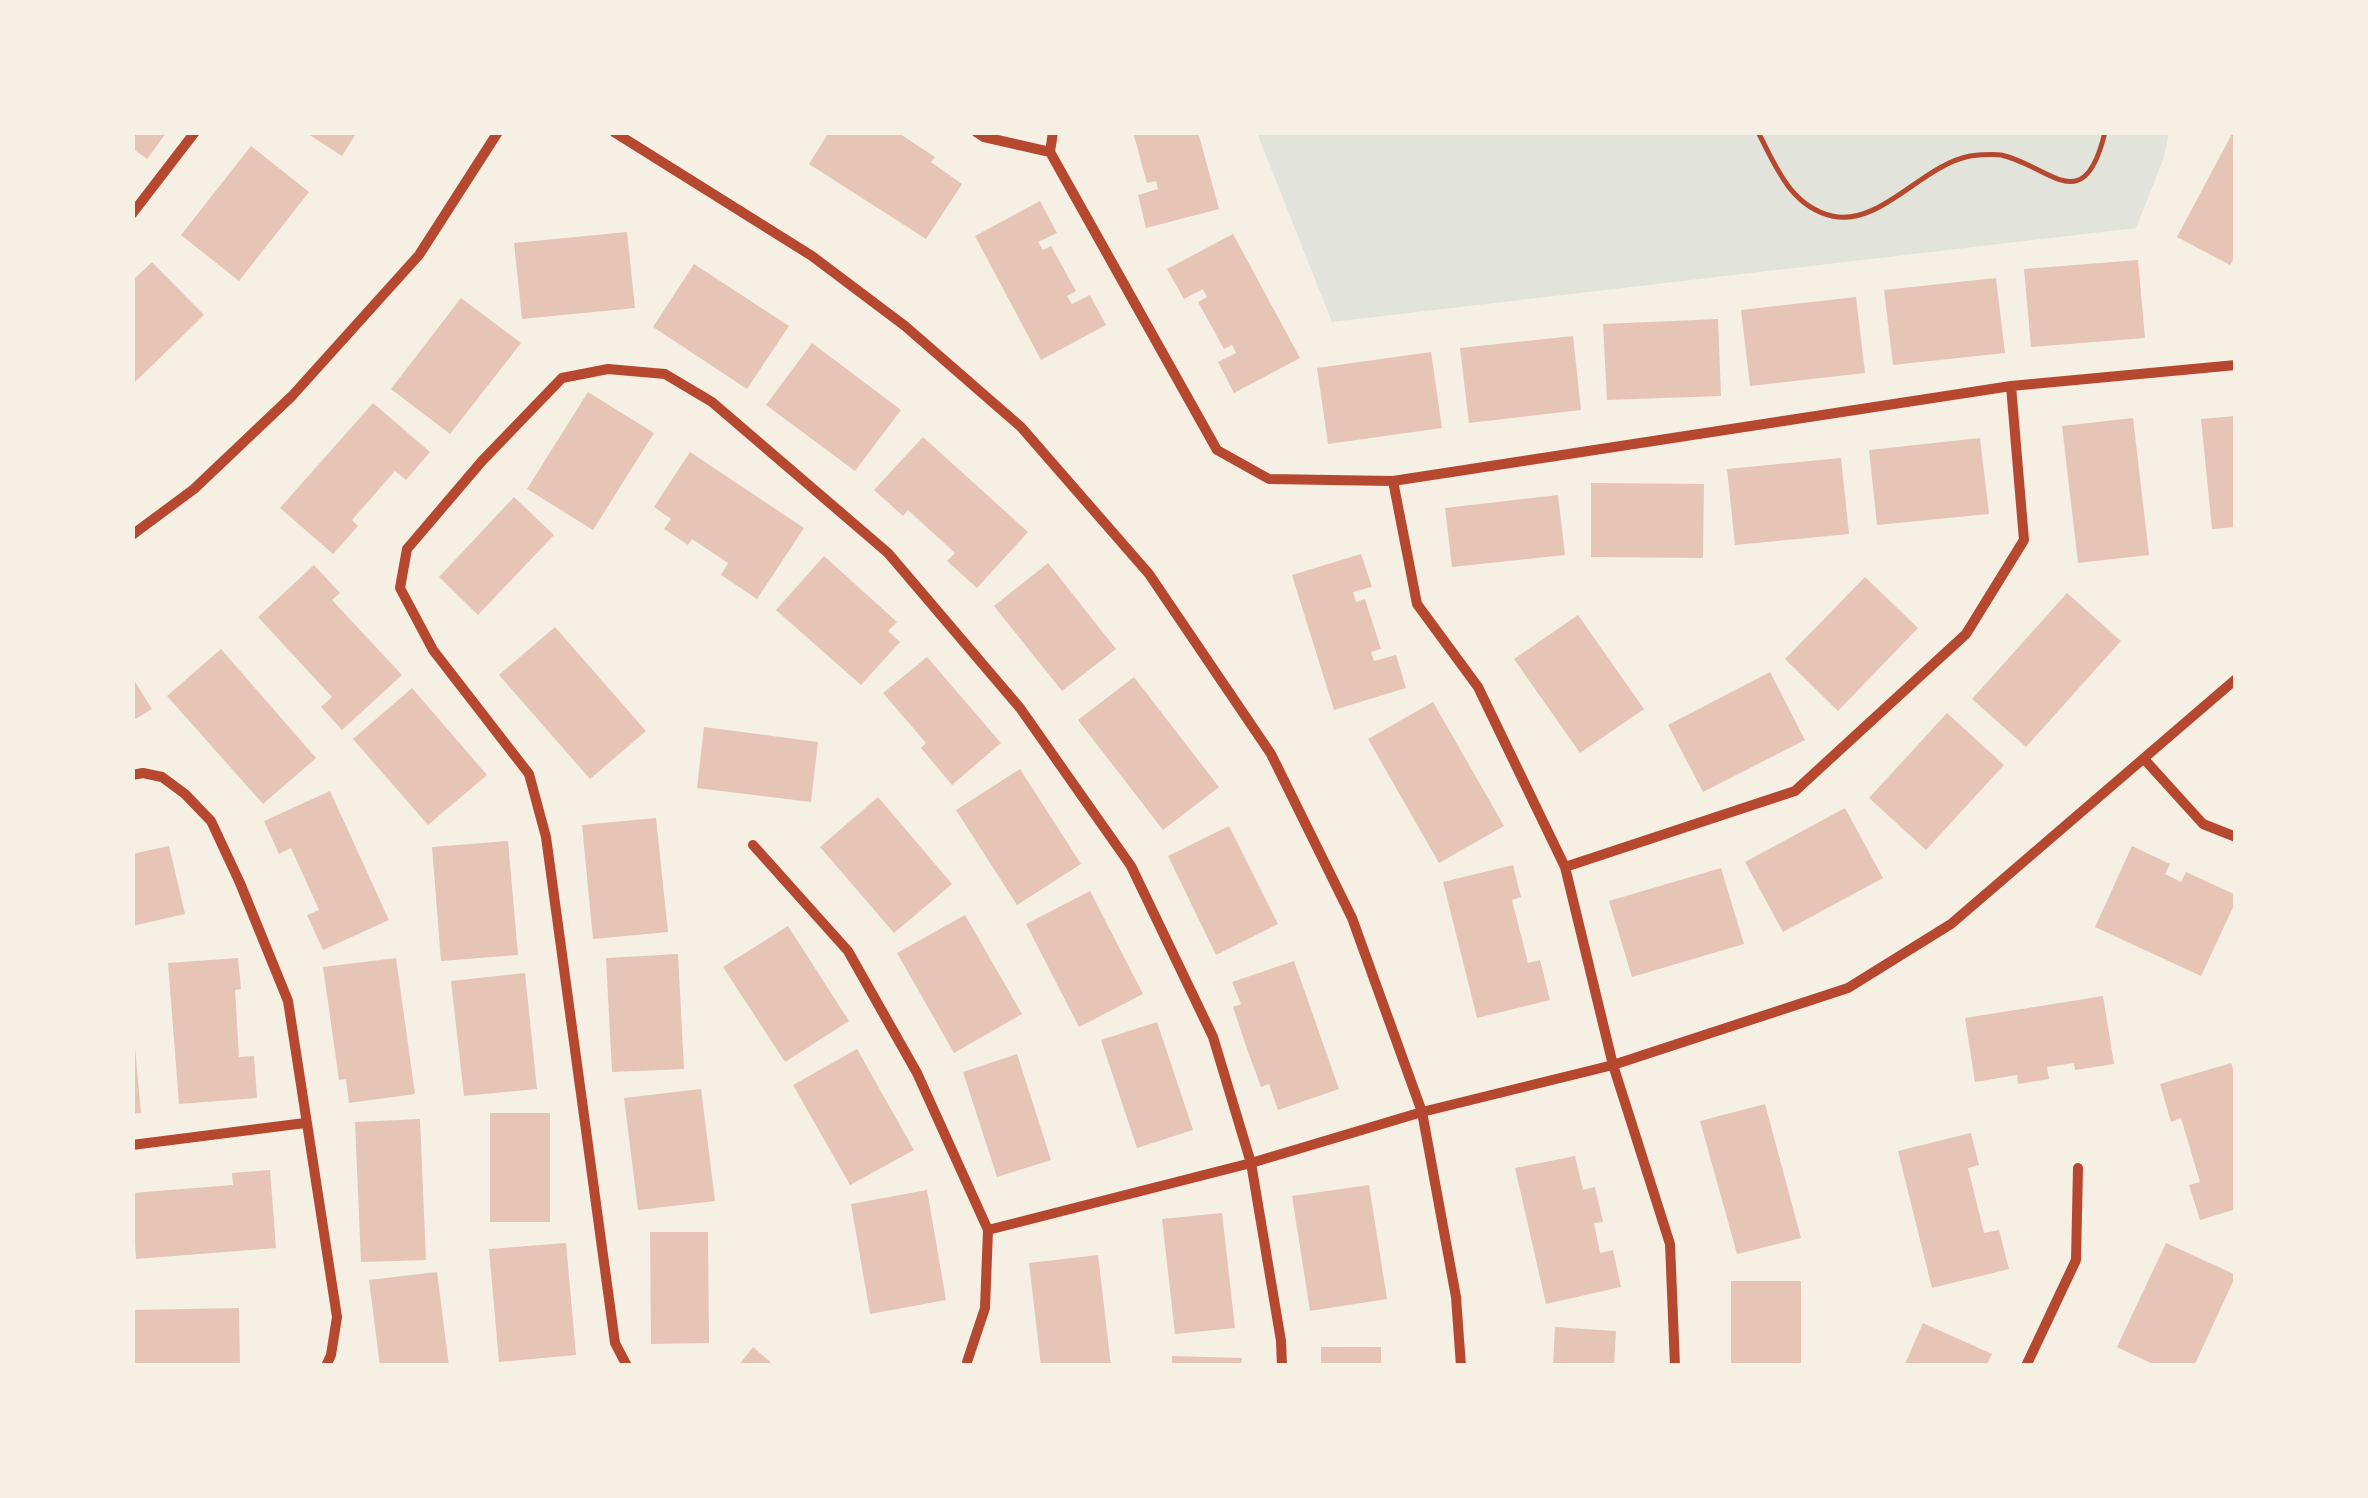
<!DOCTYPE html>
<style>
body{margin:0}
#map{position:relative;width:2368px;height:1498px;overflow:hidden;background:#f6efe4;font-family:Overpass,sans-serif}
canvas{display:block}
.frame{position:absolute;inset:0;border:135px solid #f6efe4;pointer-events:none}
</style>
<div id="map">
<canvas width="2368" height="1498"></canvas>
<div class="frame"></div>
</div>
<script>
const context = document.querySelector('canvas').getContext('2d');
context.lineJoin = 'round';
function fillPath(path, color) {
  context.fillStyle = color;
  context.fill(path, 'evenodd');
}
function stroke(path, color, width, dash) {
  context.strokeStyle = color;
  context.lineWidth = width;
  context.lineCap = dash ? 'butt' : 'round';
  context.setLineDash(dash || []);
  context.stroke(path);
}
fillPath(new Path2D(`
 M 1257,133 L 2169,133 L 2163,160 L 2136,228 L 1332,322 Z`), '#e2e4dc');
fillPath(new Path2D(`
 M 132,132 L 167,132 L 147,159 L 132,148 Z
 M 305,132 L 357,132 L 342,156 Z
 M 829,132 L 897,132 L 935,157 L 931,162 L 962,184 L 926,239 L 809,164 Z
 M 1133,132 L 1198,132 L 1219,209 L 1146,228 L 1138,195 L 1158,189 L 1156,181 L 1147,183 Z
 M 2233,132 L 2236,132 L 2236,255 L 2230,265 L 2177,237 Z
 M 251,146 L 309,192 L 239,281 L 181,235 Z
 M 1040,201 L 1057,233 L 1038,242 L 1043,250 L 1051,246 L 1076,291 L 1067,296 L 1072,304 L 1090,295 L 1106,325 L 1041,360 L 975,236 Z
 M 627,232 L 635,308 L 522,319 L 514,243 Z
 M 1233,234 L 1300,358 L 1234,393 L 1218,362 L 1236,353 L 1232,345 L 1224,349 L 1198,302 L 1207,297 L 1203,289 L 1184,299 L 1167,269 Z
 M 2138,260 L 2145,338 L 2031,347 L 2024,269 Z
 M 152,262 L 204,315 L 132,385 L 132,281 Z
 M 694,264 L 789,326 L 747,389 L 653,327 Z
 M 1996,278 L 2005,353 L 1893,365 L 1884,290 Z
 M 1856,297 L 1865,373 L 1750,386 L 1741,310 Z
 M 461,298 L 521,343 L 450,434 L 391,389 Z
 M 1718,319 L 1721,396 L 1607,400 L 1603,324 Z
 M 1573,336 L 1581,410 L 1469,423 L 1460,348 Z
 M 812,343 L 901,410 L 855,471 L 766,405 Z
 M 1431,352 L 1442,428 L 1328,444 L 1317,368 Z
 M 588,392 L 654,433 L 593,530 L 527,489 Z
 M 373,403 L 430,452 L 406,480 L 395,471 L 352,520 L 358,526 L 333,554 L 280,508 Z
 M 2236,416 L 2236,527 L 2212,529 L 2201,419 Z
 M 2133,418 L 2149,555 L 2078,563 L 2062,426 Z
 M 923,437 L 1028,532 L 977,588 L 947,561 L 955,553 L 908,510 L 903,516 L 874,490 Z
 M 1980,438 L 1989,514 L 1877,525 L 1869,450 Z
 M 690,452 L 804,528 L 757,599 L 721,575 L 728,563 L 692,539 L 688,545 L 664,529 L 671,519 L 654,507 Z
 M 1841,458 L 1849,534 L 1735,545 L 1727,469 Z
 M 1591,483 L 1704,484 L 1703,558 L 1591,557 Z
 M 1558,495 L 1565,555 L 1452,567 L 1445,508 Z
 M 514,497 L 554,535 L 478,615 L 439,577 Z
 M 1361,554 L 1372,587 L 1353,592 L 1356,602 L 1365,599 L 1381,649 L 1371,652 L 1374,661 L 1396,655 L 1406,688 L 1334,710 L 1292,575 Z
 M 824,556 L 897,622 L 888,631 L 900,642 L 861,685 L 776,610 Z
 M 1048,563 L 1116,649 L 1062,691 L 994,606 Z
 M 314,565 L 340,593 L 332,600 L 402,675 L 342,730 L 321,707 L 332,697 L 258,617 Z
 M 1865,577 L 1918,628 L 1838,711 L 1785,659 Z
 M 2067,593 L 2121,641 L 2026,747 L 1972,699 Z
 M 1578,615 L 1644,709 L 1580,753 L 1514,659 Z
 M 555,627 L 646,731 L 590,779 L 499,675 Z
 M 221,649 L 316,758 L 263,804 L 167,696 Z
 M 927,657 L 1001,743 L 952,785 L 921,748 L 926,743 L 883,693 Z
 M 1770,672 L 1805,740 L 1703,792 L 1668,725 Z
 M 132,677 L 152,709 L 132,721 Z
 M 1134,677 L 1219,787 L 1163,830 L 1078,720 Z
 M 412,688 L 487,775 L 428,825 L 353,739 Z
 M 1433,702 L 1504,826 L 1439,863 L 1368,739 Z
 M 1947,713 L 2004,765 L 1926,850 L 1869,798 Z
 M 704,727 L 818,742 L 811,802 L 697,788 Z
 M 1020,769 L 1081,864 L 1017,905 L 956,810 Z
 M 330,791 L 389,920 L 323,950 L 307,915 L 319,910 L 291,848 L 279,854 L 264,821 Z
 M 878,797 L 952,884 L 894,933 L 820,847 Z
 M 1845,808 L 1883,878 L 1783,932 L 1745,862 Z
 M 656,818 L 668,932 L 593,939 L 582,825 Z
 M 1229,826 L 1278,924 L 1216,955 L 1168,856 Z
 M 508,841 L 518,955 L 441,961 L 432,847 Z
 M 169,846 L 185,914 L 132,926 L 132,854 Z
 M 2132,846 L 2170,864 L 2165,874 L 2181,882 L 2186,872 L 2236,895 L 2236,901 L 2201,976 L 2095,927 Z
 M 1513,865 L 1521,897 L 1512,900 L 1528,963 L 1540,960 L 1550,1000 L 1477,1018 L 1443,882 Z
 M 1721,868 L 1744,944 L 1632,977 L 1609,901 Z
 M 1090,891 L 1143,994 L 1079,1027 L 1026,924 Z
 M 965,915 L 1022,1014 L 954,1053 L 897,953 Z
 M 788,926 L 849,1021 L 785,1062 L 723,967 Z
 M 678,954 L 684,1069 L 612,1072 L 606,958 Z
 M 238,958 L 241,989 L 235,990 L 239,1057 L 254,1056 L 257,1098 L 179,1104 L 168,963 Z
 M 396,958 L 415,1094 L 349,1103 L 346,1079 L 339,1080 L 323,967 Z
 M 1294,961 L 1339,1089 L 1278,1110 L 1269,1084 L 1261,1087 L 1247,1049 L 1233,1007 L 1241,1004 L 1232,982 Z
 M 525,973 L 537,1089 L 464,1096 L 451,981 Z
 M 2103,996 L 2114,1064 L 2075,1070 L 2074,1063 L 2047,1067 L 2049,1079 L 2018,1084 L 2017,1075 L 1975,1082 L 1965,1018 Z
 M 1157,1022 L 1193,1130 L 1137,1148 L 1101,1040 Z
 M 132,1048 L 135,1048 L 141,1113 L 132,1114 Z
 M 857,1049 L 914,1150 L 850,1185 L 793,1085 Z
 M 1017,1054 L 1051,1160 L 997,1177 L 963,1072 Z
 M 2231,1063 L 2236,1078 L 2236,1209 L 2200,1220 L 2189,1185 L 2200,1182 L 2181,1118 L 2171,1122 L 2160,1084 Z
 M 701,1089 L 715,1201 L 638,1210 L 624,1098 Z
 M 1765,1104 L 1801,1238 L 1737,1254 L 1700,1121 Z
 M 490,1113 L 550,1113 L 550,1222 L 490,1222 Z
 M 420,1119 L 426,1260 L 361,1262 L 355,1122 Z
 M 1971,1133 L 1979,1165 L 1968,1168 L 1984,1233 L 1999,1230 L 2009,1269 L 1932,1288 L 1898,1151 Z
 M 1575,1156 L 1583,1190 L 1595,1187 L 1603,1222 L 1594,1223 L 1600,1253 L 1613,1250 L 1621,1287 L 1546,1304 L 1515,1168 Z
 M 270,1170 L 276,1248 L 136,1259 L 132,1193 L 233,1185 L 232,1173 Z
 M 1369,1185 L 1387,1299 L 1310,1311 L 1292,1196 Z
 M 927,1190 L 946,1300 L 870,1314 L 851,1204 Z
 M 1222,1213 L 1235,1328 L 1175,1334 L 1162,1219 Z
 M 650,1232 L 708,1232 L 709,1343 L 651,1344 Z
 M 566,1243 L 576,1355 L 499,1362 L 489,1249 Z
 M 2166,1243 L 2236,1275 L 2194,1366 L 2157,1366 L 2117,1347 Z
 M 1098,1255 L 1111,1366 L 1041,1366 L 1029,1263 Z
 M 437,1272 L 449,1366 L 380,1366 L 369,1280 Z
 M 1731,1281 L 1801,1281 L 1801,1366 L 1731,1366 Z
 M 239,1308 L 240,1366 L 132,1366 L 132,1310 Z
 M 1923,1323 L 1992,1354 L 1986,1366 L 1904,1366 Z
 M 1555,1327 L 1616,1331 L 1614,1366 L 1553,1366 Z
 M 753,1347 L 775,1366 L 738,1366 Z
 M 1321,1347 L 1381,1347 L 1381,1366 L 1321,1366 Z
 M 1172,1356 L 1242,1358 L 1241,1366 L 1172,1366 Z`), '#e6c5b7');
stroke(new Path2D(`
 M 1758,132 C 1776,166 1790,206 1832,216 C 1880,227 1922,165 1970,156 C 1979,155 1993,154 2001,155 C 2049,165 2084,221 2105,132`), '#b5482f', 5);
stroke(new Path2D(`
 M 614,132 L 812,256 L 905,326 L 1021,427 L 1149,574 L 1271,754 L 1352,918 L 1422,1112 L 1456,1297 L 1461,1366
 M 976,132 L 984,137 L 1050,152
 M 1053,132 L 1050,152 L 1217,450 L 1269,479 L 1393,481 L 2011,386 L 2236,365
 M 132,214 L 195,132
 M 1393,481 L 1417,604 L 1478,687 L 1565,867 L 1613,1065 L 1670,1244 L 1675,1366
 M 132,535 L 194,489 L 292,396 L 419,255 L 498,132
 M 2145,760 L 2203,824 L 2236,837
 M 132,775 L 143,773 L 162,777 L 185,794 L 211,821 L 240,883 L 288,1001 L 337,1317 L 331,1355 L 326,1366
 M 753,845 L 848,951 L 917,1073 L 988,1230 L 985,1308 L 967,1362
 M 1565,867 L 1795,791 L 1966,634 L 2024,540 L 2011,386
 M 132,1145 L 305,1123
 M 988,1230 L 1251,1163 L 1422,1112 L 1613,1065 L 1848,988 L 1951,924 L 2236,679
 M 627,1366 L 615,1343 L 546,837 L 529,774 L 433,650 L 400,588 L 407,549 L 482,461 L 562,378 L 608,369 L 665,374 L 712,402 L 888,553 L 1020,708 L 1131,866 L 1213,1037 L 1251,1163 L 1281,1341 L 1282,1366
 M 2026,1366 L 2076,1260 L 2078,1168`), '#b5482f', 10);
</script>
